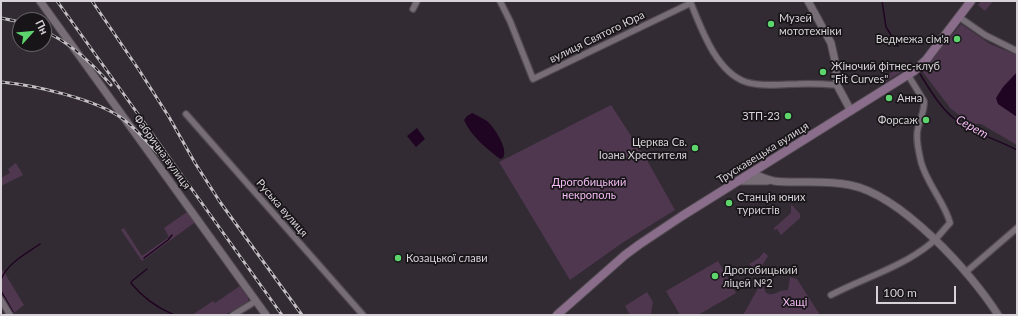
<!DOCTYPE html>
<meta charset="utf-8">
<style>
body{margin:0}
#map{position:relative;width:1018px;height:316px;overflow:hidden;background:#332b33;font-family:Lato,sans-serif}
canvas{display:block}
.frame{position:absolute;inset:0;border:2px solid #d8d3d8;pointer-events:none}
.north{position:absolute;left:12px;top:12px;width:40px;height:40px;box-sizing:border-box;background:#181518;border:1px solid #656165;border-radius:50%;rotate:63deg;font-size:11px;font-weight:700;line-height:16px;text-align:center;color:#d8d3d8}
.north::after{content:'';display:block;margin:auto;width:14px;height:18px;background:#5ed56c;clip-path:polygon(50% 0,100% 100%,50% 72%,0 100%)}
.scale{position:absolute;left:876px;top:286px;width:80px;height:18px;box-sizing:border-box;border:2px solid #d8d3d8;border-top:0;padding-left:5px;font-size:12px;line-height:14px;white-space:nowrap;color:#d8d3d8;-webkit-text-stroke:3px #181518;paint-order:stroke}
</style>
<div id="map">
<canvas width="1018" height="316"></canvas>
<div class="frame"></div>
<div class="north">Пн</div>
<div class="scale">100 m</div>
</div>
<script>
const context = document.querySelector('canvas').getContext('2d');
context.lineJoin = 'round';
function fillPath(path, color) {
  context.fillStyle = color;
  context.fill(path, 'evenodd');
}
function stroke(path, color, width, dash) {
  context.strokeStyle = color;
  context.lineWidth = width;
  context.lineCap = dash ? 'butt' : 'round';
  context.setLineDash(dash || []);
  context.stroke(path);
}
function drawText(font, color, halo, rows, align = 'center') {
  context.font = font + ' Lato,sans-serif';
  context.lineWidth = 3.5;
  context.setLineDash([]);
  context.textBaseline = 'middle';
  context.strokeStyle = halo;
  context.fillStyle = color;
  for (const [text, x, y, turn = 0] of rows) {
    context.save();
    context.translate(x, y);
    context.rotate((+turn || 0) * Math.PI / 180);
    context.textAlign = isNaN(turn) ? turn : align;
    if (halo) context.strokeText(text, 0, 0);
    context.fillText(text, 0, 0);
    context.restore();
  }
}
fillPath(new Path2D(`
 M 981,1 L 993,1 L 985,11 L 978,5 Z
 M 961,24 L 990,44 L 1017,55 L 1017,145 L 981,124 L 972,124 L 951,109 L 922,71 Z
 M 907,63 L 909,67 L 882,84 L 879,80 Z
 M 611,105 L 648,162 L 675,210 L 622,243 L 570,280 L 499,162 Z
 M 16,163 L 23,175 L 1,186 L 1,178 L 10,173 L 8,169 Z
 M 791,204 L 800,214 L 800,218 L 781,235 L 777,229 L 774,230 L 774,228 L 791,213 Z
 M 187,212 L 188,212 L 195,222 L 194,223 L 142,261 L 121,230 L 124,228 L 142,256 L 169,237 L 164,228 Z
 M 764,252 L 768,256 L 757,274 L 749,264 L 759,258 Z
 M 718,261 L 736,293 L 698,315 L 680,315 L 666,291 Z
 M 1,267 L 24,305 L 14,313 L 1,294 Z
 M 790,277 L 797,279 L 820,315 L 743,315 L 760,285 L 763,286 L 766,293 C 774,297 778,290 788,290 Z
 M 240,286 L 248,298 L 248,301 L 225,315 L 192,315 L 213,301 L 215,303 Z
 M 647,292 L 653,302 L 651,313 L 652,315 L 630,315 L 625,306 Z`), '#4f3750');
fillPath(new Path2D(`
 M 1017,72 L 1017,117 L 998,104 L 996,98 L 1003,87 Z
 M 472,113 C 477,115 482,118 487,121 C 494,127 509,149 503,158 L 500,159 C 487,149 470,135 464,120 L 467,116 Z
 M 417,128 L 425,139 L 416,147 L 407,136 Z`), '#200522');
stroke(new Path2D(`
 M 882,1 L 886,27 L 898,46
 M 920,74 C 930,90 941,109 956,120 C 974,134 997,139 1017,150
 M 144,258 L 168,240 L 172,235
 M 147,269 L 132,281 L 131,283 C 142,297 158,308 174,315
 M 1,280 C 6,264 27,253 40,244
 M 1,291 L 13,312`), '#200522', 1.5);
const minor = new Path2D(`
 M 500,1 L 510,21 L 533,79 L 691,3
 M 690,1 C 701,28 716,72 746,82 C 762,87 782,84 798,84 C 811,83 824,84 837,85
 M 413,9 L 417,1
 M 959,17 L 985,35 L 1017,51
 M 186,114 L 363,315
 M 966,272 L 1017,228
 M 831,295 C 864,278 902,267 930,244 C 938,238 943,230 950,223 C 945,203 927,184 921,162 C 919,152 915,138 918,128 C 920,119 925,110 924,101 L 908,75
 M 1,300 L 10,315
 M 233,315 L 256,301`);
const tertiary = new Path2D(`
 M 40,1 L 266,315
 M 808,1 L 831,43 L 835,61 L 837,85 L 851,111
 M 751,173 C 759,176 766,179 774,181 C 781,182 788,182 795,182 C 813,182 832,181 850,185 C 901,195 971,272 998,315
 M 738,181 L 767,181`);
const secondary = new Path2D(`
 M 557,315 L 625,255 L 640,244 L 682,216 L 914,71 L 926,60 L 971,1`);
stroke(minor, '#504950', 8);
stroke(tertiary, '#504950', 9);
stroke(secondary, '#504950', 10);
stroke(minor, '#776d77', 5.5);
stroke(tertiary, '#776d77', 7);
stroke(secondary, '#8a6d8b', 8);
const rail = new Path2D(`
 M 57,1 L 282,315
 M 92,1 L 139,70 L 169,117 L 195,163 L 220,202 L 302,315
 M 1,18 L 20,22
 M 44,31 C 71,43 92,63 111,85
 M 1,82 C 34,85 96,99 123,119 C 141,133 155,150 170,167`);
stroke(rail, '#c3bec3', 3);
stroke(rail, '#181518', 1.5, [4.5]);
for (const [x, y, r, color] of [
 [771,24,4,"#5ed56c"],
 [957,39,4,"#5ed56c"],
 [823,72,4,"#5ed56c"],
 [889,98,4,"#5ed56c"],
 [788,116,4,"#5ed56c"],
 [926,120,4,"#5ed56c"],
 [695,148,4,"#5ed56c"],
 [729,203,4,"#5ed56c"],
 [398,258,4,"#5ed56c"],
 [715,276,4,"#5ed56c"]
]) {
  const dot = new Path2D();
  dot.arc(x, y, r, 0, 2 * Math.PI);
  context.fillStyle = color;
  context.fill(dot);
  stroke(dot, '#181518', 1.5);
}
drawText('11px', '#d8d3d8', '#181518', [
 ["Музей",779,18],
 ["мототехніки",779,31],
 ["Ведмежа сім'я",949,39,"right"],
 ["Жіночий фітнес-клуб",831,66],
 ["\"Fit Curves\"",831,79],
 ["Анна",897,98],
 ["ЗТП-23",780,116,"right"],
 ["Форсаж",918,120,"right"],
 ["Церква Св.",687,142,"right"],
 ["Іоана Хрестителя",687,155,"right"],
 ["Станція юних",737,197],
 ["туристів",737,210],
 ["Козацької слави",406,258],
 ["Дрогобицький",723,270],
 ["ліцей №2",723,283]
], 'left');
drawText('11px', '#d8d3d8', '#181518', [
 ["вулиця Святого Юра",597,37,-26],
 ["Фабрична вулиця",162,152,54],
 ["Трускавецька вулиця",763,153,-32],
 ["Руська вулиця",282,208,49]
]);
drawText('11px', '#f4bdf5', '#181518', [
 ["Дрогобицький",589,182],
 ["некрополь",589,195],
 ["Хащі",795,302]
]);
drawText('italic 12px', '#f0b9f1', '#181518', [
 ["Серет",972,127,29]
]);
</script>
